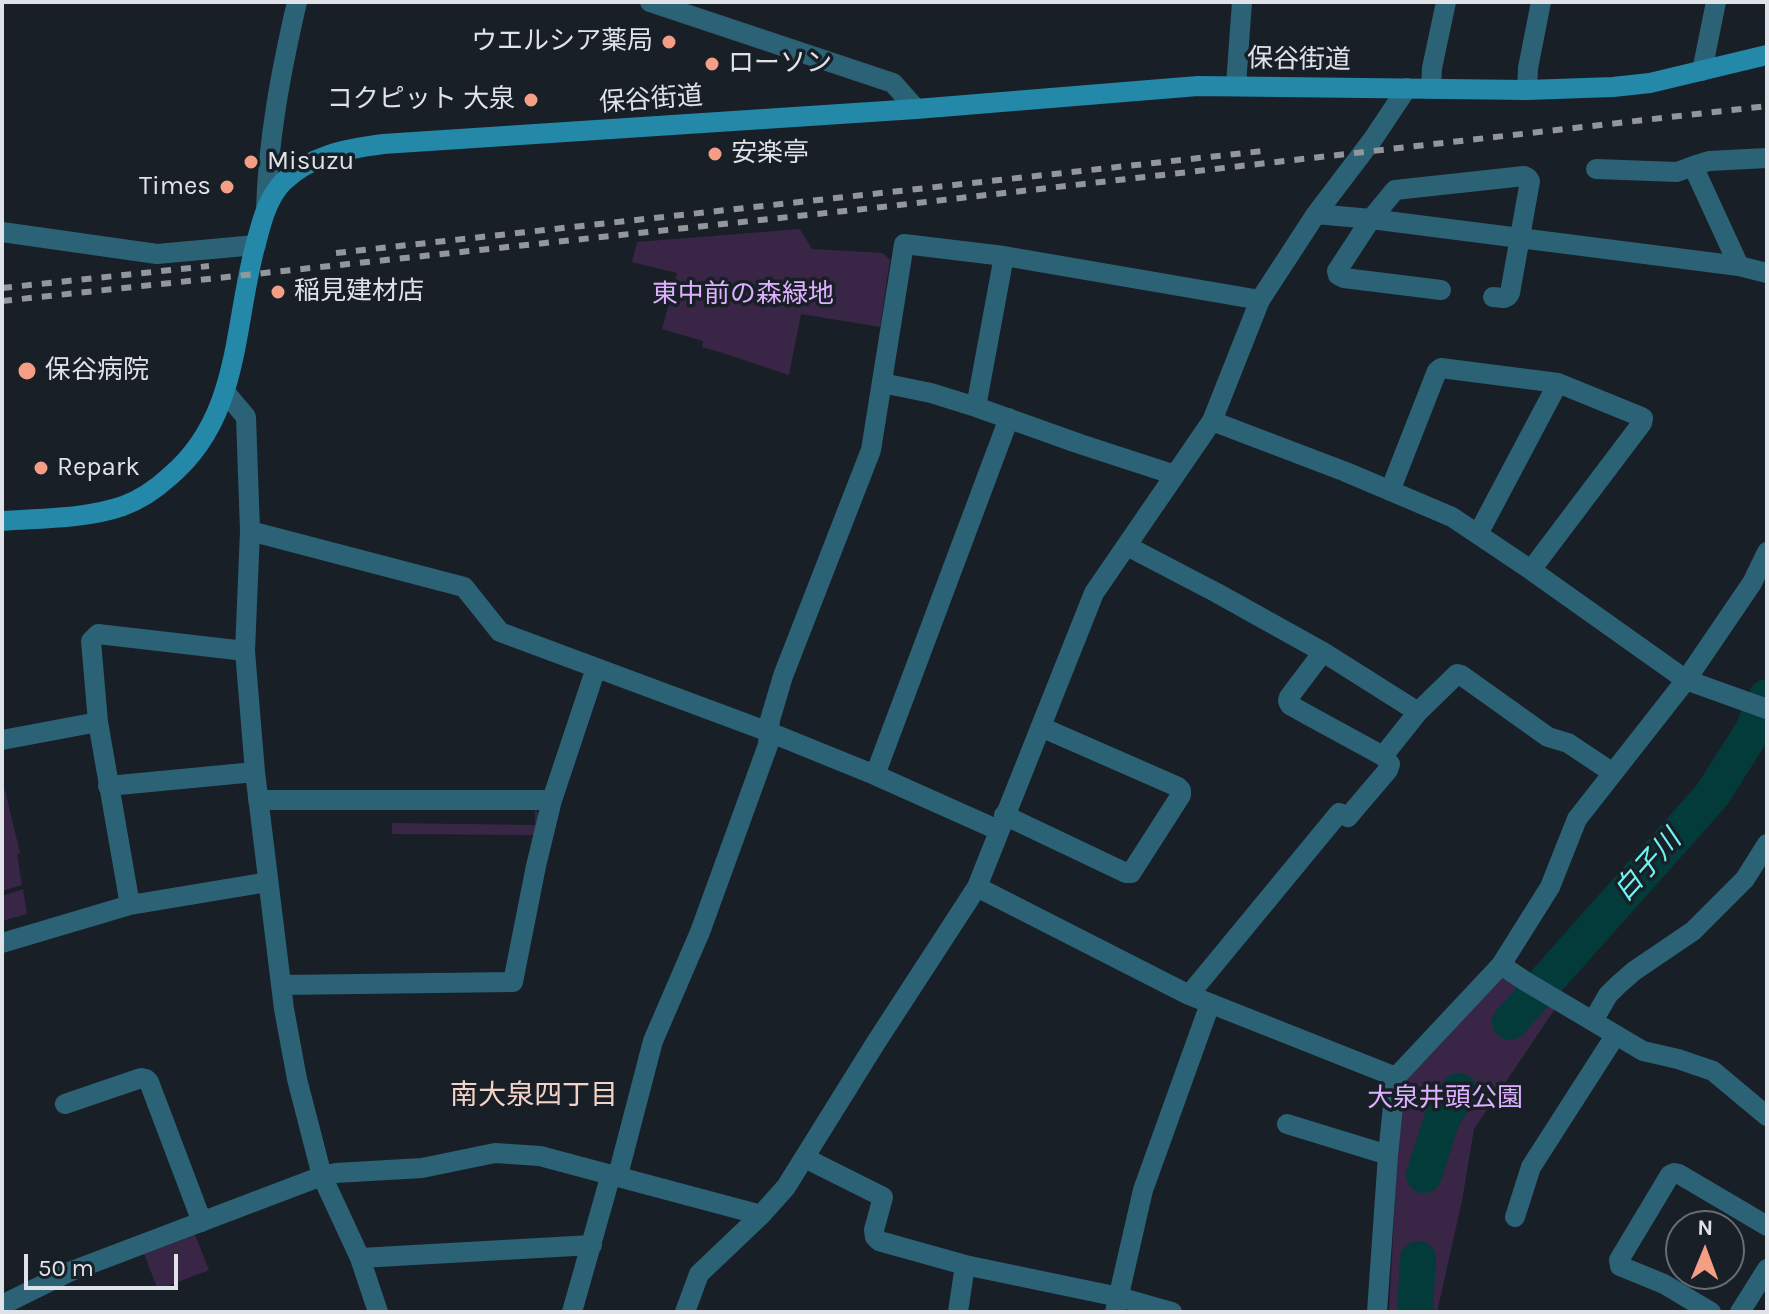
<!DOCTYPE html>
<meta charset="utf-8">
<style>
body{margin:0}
#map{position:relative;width:1769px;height:1314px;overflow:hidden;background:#191f26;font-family:Karla,sans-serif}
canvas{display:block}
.frame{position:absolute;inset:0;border:4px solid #dfe3e8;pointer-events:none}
.north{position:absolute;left:1665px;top:1210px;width:80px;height:80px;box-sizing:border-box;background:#191f26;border:2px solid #686d74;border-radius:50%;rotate:1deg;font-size:22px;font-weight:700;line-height:32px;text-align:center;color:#dfe3e8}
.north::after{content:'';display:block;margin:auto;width:28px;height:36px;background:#f49e86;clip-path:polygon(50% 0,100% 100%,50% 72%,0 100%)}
.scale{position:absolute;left:24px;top:1254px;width:154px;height:36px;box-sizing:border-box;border:4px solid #dfe3e8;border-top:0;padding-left:10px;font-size:24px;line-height:28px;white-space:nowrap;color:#dfe3e8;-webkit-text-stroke:6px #191f26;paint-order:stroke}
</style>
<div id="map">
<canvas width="1769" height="1314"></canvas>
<div class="frame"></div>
<div class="north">N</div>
<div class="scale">50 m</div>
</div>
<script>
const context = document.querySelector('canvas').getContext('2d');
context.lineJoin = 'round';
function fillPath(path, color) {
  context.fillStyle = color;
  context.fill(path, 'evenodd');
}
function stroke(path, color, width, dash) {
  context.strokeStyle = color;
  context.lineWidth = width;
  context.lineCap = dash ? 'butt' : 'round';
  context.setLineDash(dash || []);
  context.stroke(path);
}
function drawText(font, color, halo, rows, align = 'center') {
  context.font = font + ' Karla,"Noto Sans JP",sans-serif';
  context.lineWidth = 7;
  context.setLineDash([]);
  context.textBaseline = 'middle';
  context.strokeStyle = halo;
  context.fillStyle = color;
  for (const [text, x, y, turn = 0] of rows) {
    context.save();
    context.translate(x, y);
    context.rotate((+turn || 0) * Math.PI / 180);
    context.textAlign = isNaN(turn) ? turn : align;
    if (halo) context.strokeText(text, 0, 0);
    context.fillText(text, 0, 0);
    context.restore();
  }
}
fillPath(new Path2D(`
 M 800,229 L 812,249 L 883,253 L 890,260 L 880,327 L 801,314 L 789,375 L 723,353 L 702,347 L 703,341 L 662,329 L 677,273 L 632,262 L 637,242 Z
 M 5,790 L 20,853 L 17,855 L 22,885 L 2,891 L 2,791 Z
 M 535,808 L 541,817 L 537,835 L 392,834 L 392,823 L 535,825 Z
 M 23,889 L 27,914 L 2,921 L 2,896 Z
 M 1502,977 L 1555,1009 L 1474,1129 L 1462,1201 L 1437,1312 L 1389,1312 L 1401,1085 Z
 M 195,1235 L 209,1270 L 158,1290 L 144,1254 Z`), '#392646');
stroke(new Path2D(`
 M 1510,1022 L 1712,795 L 1752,732 L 1767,697
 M 1424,1175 L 1442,1119 L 1459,1091
 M 1415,1312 L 1418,1259`), '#033b3b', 36);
stroke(new Path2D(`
 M 650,2 L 893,83 L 916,109
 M 1702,71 L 1716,2
 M 1236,85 L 1242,2
 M 1431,88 L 1432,68 L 1446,2
 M 1527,90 L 1528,68 L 1541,2
 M 1596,169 L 1677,172 L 1693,166
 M 266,210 C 268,139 281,71 297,2
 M 1316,214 L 1371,219 L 1739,266 L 1767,273
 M 2,232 L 157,254 L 256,245
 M 1739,266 L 1693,166 L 1709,161 L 1767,158
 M 1441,290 L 1344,278 L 1338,275 L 1337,271 L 1371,219 L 1395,190 L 1524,176 L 1528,178 L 1530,181 L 1510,293 L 1508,296 L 1504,298 L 1493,297
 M 882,383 L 931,393 L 976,407 L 1080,444 L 1175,475
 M 225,392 L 246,417 L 250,531 L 245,651 L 255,772 L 284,1009 L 297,1079 L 322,1176 L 360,1258 L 378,1312
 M 976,407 L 1004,256
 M 1212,421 L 1346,472 L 1452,517 L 1531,570 L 1686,680 L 1767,709
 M 1390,491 L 1437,371 L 1441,368 L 1558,383 L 1639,416 L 1643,418 L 1642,423 L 1531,570
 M 250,531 L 464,587 L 500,632 L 769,732 L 875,775 L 998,830
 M 1478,534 L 1558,383
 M 1127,546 L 1217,593 L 1323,652 L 1289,697 L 1288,701 L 1290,705 L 1306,714 L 1383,756 L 1390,764 L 1388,770 L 1348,817 L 1339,813 L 1189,995
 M 1323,652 L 1418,712
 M 2,740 L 98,722
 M 1383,756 L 1418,712 L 1457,674 L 1461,675 L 1548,737 L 1568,743 L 1613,773
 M 875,775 L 1009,418
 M 108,786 L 255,772
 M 258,800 L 552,800
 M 1004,815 L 1126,873 L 1131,873 L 1181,795 L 1181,790 L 1178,787 L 1041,727
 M 977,887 L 1189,995 L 1396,1077
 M 130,905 L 98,722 L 91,641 L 98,634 L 245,651
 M 2,943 L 130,905 L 268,882
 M 1501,965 L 1525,981 L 1643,1051 L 1678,1059 L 1713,1071 L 1767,1116
 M 281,985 L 513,982 L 536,866 L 552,800 L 596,668
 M 1593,1021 L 1608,995 L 1618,985 L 1634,971 L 1693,931 L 1745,879 L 1767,844
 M 65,1104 L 141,1078 L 146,1079 L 149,1082 L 202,1222
 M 1287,1124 L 1388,1155
 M 805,1158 L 883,1197 L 874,1230 L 875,1237 L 879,1241 L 965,1265 L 1119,1297 L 1172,1312
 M 618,1175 L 653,1041 L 700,932 L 768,745 L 770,720 L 783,676 L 871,450 L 904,244 L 1004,256 L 1260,300
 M 1515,1217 L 1531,1167 L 1615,1036
 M 360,1258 L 592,1245
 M 2,1305 L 69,1272 L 322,1176 L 336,1173 L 422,1168 L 495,1153 L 540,1156 L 761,1215
 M 572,1312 L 611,1174
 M 685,1312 L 699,1274 L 761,1215 L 786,1187 L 875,1044 L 977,887 L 1094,593 L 1212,421 L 1260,300 L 1316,214 L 1373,139 L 1407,88
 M 958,1312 L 965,1265
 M 1115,1312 L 1143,1190 L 1210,1004
 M 1377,1312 L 1388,1155 L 1396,1077 L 1501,965 L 1550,887 L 1577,819 L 1686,680 L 1752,583 L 1767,552
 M 1711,1312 L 1664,1284 L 1620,1266 L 1619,1260 L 1670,1175 L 1674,1173 L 1679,1174 L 1767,1226
 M 1740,1312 L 1767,1269`), '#2b6276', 20);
stroke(new Path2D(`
 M 2,521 C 42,518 85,519 123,506 C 139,500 156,489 169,477 C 241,417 233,326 256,243 C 262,221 267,199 283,182 C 311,155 346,149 383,144 L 916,109 L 1198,86 L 1527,90 L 1613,87 L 1650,83 L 1767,55`), '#2488a9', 20);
stroke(new Path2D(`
 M 336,253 L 1263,151
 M 2,288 L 209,266
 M 2,301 L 873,208 L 1767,106`), '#92979c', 6, [10, 10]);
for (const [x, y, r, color] of [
 [669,42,8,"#f49e86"],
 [712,64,8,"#f49e86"],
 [531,100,8,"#f49e86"],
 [715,154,8,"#f49e86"],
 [251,162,8,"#f49e86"],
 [227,187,8,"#f49e86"],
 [278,292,8,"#f49e86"],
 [27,371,10,"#f49e86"],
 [41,468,8,"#f49e86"]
]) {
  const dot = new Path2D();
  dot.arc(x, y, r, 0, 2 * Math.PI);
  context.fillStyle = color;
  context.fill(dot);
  stroke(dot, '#191f26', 3);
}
drawText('26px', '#dfe3e8', '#191f26', [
 ["ウエルシア薬局",653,42,"right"],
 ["ローソン",728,64],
 ["コクピット 大泉",515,100,"right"],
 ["安楽亭",731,154],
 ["Misuzu",267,162],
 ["Times",211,187,"right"],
 ["稲見建材店",294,292],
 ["保谷病院",45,371],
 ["Repark",57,468]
], 'left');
drawText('26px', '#dfe3e8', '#191f26', [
 ["保谷街道",1299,60,1],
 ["保谷街道",651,100,-4]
]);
drawText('26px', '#deb0ff', '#191f26', [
 ["東中前の森緑地",743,295],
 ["大泉井頭公園",1445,1099]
]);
drawText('italic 28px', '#6ef4f5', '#191f26', [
 ["白子川",1648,866,-48]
]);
drawText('28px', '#f3d2c8', '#191f26', [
 ["南大泉四丁目",534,1096]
]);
</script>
